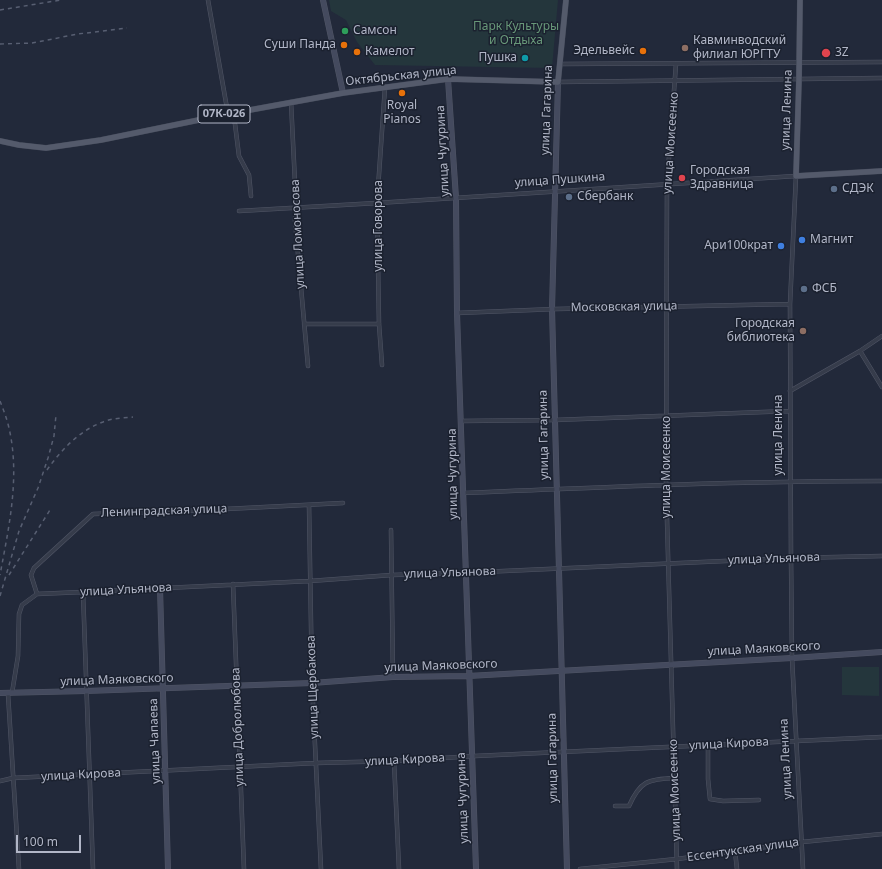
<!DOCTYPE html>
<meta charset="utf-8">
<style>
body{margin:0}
#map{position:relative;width:882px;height:869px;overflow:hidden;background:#22293a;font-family:"Noto Sans",sans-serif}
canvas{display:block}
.scale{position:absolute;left:16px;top:835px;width:65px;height:18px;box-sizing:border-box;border:2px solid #b1b6c7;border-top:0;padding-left:5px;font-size:12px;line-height:14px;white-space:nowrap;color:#b1b6c7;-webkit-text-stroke:3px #1b212f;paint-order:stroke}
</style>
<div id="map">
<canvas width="882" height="869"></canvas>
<div class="scale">100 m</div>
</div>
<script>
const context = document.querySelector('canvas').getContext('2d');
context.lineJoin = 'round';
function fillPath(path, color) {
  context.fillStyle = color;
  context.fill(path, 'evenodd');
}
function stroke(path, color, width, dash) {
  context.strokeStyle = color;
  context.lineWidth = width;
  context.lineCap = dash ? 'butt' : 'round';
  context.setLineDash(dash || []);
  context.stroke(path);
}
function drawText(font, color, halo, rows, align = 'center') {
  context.font = font + ' "Noto Sans",sans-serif';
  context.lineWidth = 3;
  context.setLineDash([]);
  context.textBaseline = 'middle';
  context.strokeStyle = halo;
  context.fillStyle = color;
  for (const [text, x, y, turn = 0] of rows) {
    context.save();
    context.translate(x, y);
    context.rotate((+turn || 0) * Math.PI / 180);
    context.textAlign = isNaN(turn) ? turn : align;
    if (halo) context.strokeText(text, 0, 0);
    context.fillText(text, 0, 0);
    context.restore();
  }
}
fillPath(new Path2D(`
 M 329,0 L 558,0 L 552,68 L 375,65 L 357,42 L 346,20 L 331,11 Z
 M 842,667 L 879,667 L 879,696 L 842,695 Z`), '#24363c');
const street = new Path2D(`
 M 208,0 L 228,114
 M 560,64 L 882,62
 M 676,64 L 667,184 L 666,485 L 677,869
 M 558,82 L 882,78
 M 291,102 L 296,203 L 295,220 L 308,366
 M 232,113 L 235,124 L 239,156 L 249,175 L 251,196
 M 239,211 L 377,203 L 796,176 L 790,304 L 791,558 L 792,658 L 803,869
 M 457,313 L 556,309 L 790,304
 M 304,324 L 379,324
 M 860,351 L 882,387
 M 382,365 L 379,324 L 377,203 L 385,87
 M 790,391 L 860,351 L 882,336
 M 461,421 L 555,420 L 790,411
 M 463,493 C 603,487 742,481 882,481
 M 309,505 L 312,683 L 321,869
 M 391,530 L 393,677
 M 233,584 L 244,869
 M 83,592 L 93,869
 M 37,594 L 31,575 L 34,568 L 93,514 L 187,511 L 343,503
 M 12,693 L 18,656 L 19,614 L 22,605 L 37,594 L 83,592 L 310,581 L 392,575 L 460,573 L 791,558 L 882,556
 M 8,694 L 19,869
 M 708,745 L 708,779 L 710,799 L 723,801 L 759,800
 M 394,761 L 399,869
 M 0,781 L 13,778 L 316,763 L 394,761 L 475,756 L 882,737
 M 615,806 L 629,806 C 640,781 648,779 675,778
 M 735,851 L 737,869
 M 580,869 L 677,859 L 802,842 L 882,834`);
const secondary = new Path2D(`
 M 323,0 L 343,93
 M 448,79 L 456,198 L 457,313 L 476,869
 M 558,82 L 552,309 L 567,869
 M 160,588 L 168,869
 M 0,693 L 86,691 L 312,683 L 393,677 L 468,676 L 792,658 L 882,652`);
const primary = new Path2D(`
 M 800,0 L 799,79 L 796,176 L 882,171
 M 0,141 L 19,145 L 46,148 L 101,140 L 228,114 L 343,93 L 448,79 L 558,82 L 566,0`);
stroke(street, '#515666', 4.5);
stroke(secondary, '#515666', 6);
stroke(primary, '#3f4554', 6);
stroke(street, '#363c4b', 3.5);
stroke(secondary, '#444a5e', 5);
stroke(primary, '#545a6b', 5.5);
stroke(new Path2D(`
 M 0,10 L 61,0
 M 0,44 L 32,43 L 78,34 L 127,28
 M 0,401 C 3,409 6,416 8,424 C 21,474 9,526 0,575
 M 47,470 C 61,450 80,430 103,422 C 112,418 123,418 133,417
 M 9,575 L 50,510
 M 0,596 L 19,531 L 38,488 L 48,458 L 54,436 L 56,415`), '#585f72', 1.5, [4, 4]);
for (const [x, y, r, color] of [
 [345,31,4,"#2e9e5b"],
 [344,45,4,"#e8710a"],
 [685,48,4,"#8d6e63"],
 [643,51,4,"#e8710a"],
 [357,52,4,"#e8710a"],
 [826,53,5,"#e0444e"],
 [525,58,4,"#0f9aa8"],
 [402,93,4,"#e8710a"],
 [682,178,4,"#e0444e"],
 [834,189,4,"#5c6f8a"],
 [569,197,4,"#5c6f8a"],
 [802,240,4,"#3f7fe0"],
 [781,246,4,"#3f7fe0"],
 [804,289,4,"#5c6f8a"],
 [803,331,4,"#8d6e63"]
]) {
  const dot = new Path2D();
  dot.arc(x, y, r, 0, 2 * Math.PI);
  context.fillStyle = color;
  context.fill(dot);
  stroke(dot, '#1b212f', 1.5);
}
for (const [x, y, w] of [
 [224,114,52]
]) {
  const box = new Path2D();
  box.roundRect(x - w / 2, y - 9, w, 18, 3);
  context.fillStyle = '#1b212f';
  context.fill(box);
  stroke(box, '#b1b6c7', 1);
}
drawText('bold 11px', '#b1b6c7', null, [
 ["07К-026",224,114]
]);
drawText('12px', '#689879', '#1b212f', [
 ["Парк Культуры",516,27],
 ["и Отдыха",516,41]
]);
drawText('12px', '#b1b6c7', '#1b212f', [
 ["Самсон",353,31],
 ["Кавминводский",693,41],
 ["филиал ЮРГТУ",693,55],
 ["Суши Панда",336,45,"right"],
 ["Эдельвейс",635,51,"right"],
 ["Камелот",365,52],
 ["3Z",835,53],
 ["Пушка",517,58,"right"],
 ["Royal",402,106,"center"],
 ["Pianos",402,120,"center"],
 ["Городская",690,171],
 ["Здравница",690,185],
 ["СДЭК",842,189],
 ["Сбербанк",577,197],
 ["Магнит",810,240],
 ["Ари100крат",773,246,"right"],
 ["ФСБ",812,289],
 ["Городская",795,324,"right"],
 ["библиотека",795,338,"right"]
], 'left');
drawText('12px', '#b1b6c7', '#1b212f', [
 ["Октябрьская улица",401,76,-6],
 ["улица Гагарина",547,110,-88],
 ["улица Ленина",787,110,-88],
 ["улица Моисеенко",671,143,-86],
 ["улица Чугурина",443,151,-93],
 ["улица Пушкина",560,180,-4],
 ["улица Говорова",379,226,-90],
 ["улица Ломоносова",298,234,-93],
 ["Московская улица",624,307,-1],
 ["улица Гагарина",544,435,-91],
 ["улица Ленина",779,435,-90],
 ["улица Моисеенко",667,467,-90],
 ["улица Чугурина",453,474,-91],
 ["Ленинградская улица",164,511,-2],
 ["улица Ульянова",774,559,-2],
 ["улица Ульянова",450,573,-2],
 ["улица Ульянова",126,590,-3],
 ["улица Маяковского",764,649,-3],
 ["улица Маяковского",441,666,-2],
 ["улица Маяковского",117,680,-2],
 ["улица Щербакова",313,687,-92],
 ["улица Добролюбова",238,727,-92],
 ["улица Чапаева",155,741,-92],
 ["улица Кирова",729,744,-3],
 ["улица Гагарина",553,758,-91],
 ["улица Ленина",786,759,-93],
 ["улица Кирова",405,760,-3],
 ["улица Кирова",81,775,-3],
 ["улица Моисеенко",675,790,-92],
 ["улица Чугурина",463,798,-92],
 ["Ессентукская улица",743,850,-8]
]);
</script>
